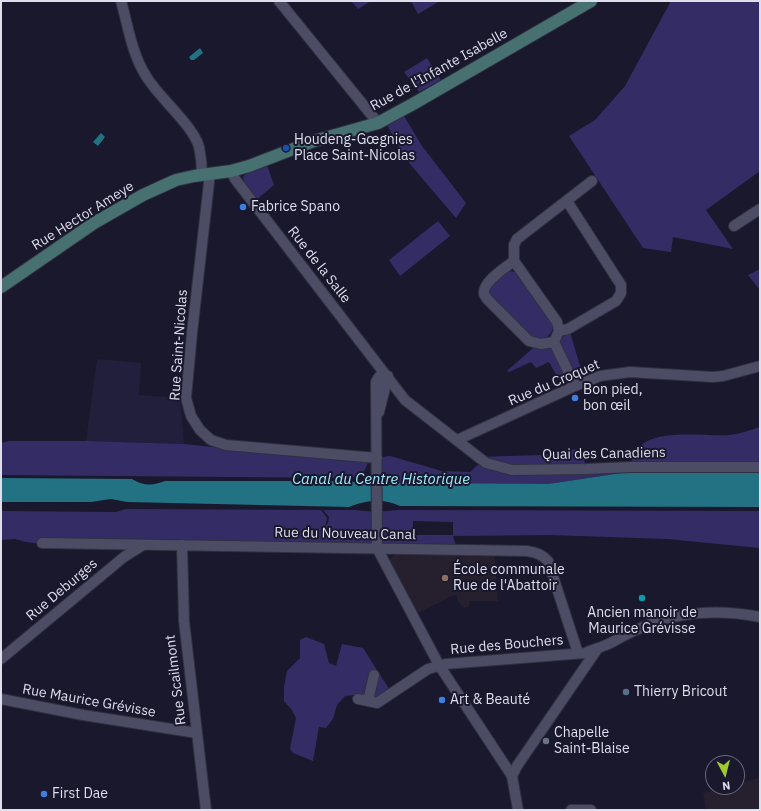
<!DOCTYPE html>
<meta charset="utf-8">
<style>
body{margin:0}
#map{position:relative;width:761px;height:811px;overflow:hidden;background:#19182d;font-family:"IBM Plex Sans",sans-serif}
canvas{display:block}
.frame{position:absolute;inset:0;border:2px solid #dedeed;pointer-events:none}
.north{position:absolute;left:705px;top:755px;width:40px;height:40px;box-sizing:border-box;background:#19182d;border:1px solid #68677a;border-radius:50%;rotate:173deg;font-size:11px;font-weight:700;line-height:16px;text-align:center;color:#dedeed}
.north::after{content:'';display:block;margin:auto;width:14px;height:18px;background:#9fca2e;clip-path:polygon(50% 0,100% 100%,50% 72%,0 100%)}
</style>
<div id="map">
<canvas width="761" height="811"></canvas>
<div class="frame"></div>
<div class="north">N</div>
</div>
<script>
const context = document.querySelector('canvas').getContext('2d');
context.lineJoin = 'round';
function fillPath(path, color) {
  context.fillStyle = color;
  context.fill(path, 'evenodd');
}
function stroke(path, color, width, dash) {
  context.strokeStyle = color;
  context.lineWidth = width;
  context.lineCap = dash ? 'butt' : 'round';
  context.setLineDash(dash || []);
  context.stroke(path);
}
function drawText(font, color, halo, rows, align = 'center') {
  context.font = font + ' "IBM Plex Sans",sans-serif';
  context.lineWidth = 4;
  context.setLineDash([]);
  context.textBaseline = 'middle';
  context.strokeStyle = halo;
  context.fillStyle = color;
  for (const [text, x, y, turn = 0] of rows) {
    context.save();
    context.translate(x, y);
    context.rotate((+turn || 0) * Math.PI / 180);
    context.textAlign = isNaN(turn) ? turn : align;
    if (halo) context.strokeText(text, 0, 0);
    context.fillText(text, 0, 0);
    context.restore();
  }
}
fillPath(new Path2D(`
 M 97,359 L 141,363 L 139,395 L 180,398 L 184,444 L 86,441 Z`), '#211f3b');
fillPath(new Path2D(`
 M 494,550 L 498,601 L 470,601 L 469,607 L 464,608 L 457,600 L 457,595 L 454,595 L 413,616 L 384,561 L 391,558 L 397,551 Z
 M 760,777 L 760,810 L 694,810 L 706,809 L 703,793 L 725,787 L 737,787 L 737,784 Z`), '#251f2e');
fillPath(new Path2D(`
 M 351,1 L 371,1 L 358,9 Z
 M 411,1 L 440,1 L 418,14 Z
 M 671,1 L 760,1 L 760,171 L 706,210 L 733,249 L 673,237 L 671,252 L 643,248 L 569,136 L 595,120 L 625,86 Z
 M 427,58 L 441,80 L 419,92 L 404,72 Z
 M 404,116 L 422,146 L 466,203 L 456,218 L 404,157 L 387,125 Z
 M 267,165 L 274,185 L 256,200 L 245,184 L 243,177 L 247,173 Z
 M 438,221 L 450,236 L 400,276 L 389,260 Z
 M 760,269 L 760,290 L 748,275 Z
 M 507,271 L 516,272 L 552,319 C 556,335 546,340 532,339 L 492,298 L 489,293 L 490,285 Z
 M 570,332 L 583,376 L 575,379 L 560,345 C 560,339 564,335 570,332 Z
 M 534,347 L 548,348 L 552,349 L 568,381 L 561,384 L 549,362 L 536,368 L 531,362 L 509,372 L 507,371 Z
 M 760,427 L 760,467 L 628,472 L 548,484 L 377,484 L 377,458 L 390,456 L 442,471 L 470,472 L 482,461 L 477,457 L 543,455 L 582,448 L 586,469 L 631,467 C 632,459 633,452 639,447 C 658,428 705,437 730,435 C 740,434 750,430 760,427 Z
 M 9,441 L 86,441 L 184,444 L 222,448 L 369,457 C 366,471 365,473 351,478 L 1,475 L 1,443 Z
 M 126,509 L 321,510 L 327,518 L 326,524 L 322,531 L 328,523 L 329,517 L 323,510 L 354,510 L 377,512 L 398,510 L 760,511 L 760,548 L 667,539 L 550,535 L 453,536 L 457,550 L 41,544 L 26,542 L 15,539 L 1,540 L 1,511 L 116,512 ZM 413,521 L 453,522 L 453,535 L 413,535 Z
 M 306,637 L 324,644 L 329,663 L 336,666 L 342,644 L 363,648 L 391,692 L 378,700 L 354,695 L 345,696 L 337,705 L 333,719 L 326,728 L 319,727 L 313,761 L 293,753 L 290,749 L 296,718 L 292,710 L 284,701 L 284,687 L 287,671 L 300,658 L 300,640 Z`), '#342d65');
fillPath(new Path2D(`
 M 200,48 L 203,53 L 194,60 L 191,60 L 189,57 Z
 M 101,133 L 105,137 L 98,146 L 93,142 Z
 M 628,472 L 760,472 L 760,507 L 400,506 C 381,498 368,500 349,507 L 127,502 L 111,499 L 91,502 L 1,502 L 1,478 L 132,479 C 144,486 152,486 165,481 L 350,481 C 367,486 381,488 398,483 L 548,484 Z`), '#227283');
const street = new Path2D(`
 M 121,1 C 128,26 132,54 146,76 C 159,98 193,125 199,147 C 201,156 202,166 202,175
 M 279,1 L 378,123
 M 231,171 L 235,179 L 405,400 L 486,463 L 512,470 L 586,469 L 631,467 L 760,467
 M 210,174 L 192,333 L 186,398 L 191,416 L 200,430 L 211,440 L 226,445 L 377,458
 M 734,226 L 760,209
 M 514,261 C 506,267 482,282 484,294 C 485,296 486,297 487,299 L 529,341 L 541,344 L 554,342
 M 559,331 L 568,329 L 616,301 L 621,293 L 621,285 L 567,201
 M 554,342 L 559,331 L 557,322 L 514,261 L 514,245 L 517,239 L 592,181
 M 554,342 L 575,386
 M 388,376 C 382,372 379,376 376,382 L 377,548 L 439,665 L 512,776
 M 379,412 L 388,376
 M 457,440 L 575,386 L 600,376 L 630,372 L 713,377 L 723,376 L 760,366
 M 42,543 L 527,551 C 535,552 542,554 548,561 L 578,653
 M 182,545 L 184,621 L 206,810
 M 1,659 L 124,557 L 143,545
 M 1,699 L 83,715 L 197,733
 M 358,699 L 377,703 L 428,669 L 446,664 L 585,653 C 592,650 599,648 606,645 C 616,641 625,634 636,630 C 674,611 719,609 760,617
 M 368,701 L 374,675
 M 518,810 L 512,776 L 517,766 L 598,648
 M 571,810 L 591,810`);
const secondary = new Path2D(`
 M 1,287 L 94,223 L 143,195 L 176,180 L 194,176 L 231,171 L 249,166 L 314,141 L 378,123 L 413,104 L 591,1`);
stroke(street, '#303040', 12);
stroke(secondary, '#303040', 14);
stroke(street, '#4c4c65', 10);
stroke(secondary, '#477170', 12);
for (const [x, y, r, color] of [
 [286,148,4,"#1a4fb4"],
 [243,207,4,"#3f7fe0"],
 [575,398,4,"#3f7fe0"],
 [445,578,4,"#8d6e63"],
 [642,598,4,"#0f9aa8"],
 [626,692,4,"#5c6f8a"],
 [442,700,4,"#3f7fe0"],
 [546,741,4,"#6b7280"],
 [44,794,4,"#3f7fe0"]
]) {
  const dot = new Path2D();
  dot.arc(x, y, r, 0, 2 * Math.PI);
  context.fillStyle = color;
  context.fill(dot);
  stroke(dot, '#19182d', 1.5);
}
drawText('14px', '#dedeed', '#19182d', [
 ["Rue de l'Infante Isabelle",439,70,-29],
 ["Rue Hector Ameye",83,216,-32],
 ["Rue de la Salle",319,265,52],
 ["Rue Saint-Nicolas",179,345,-86],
 ["Rue du Croquet",554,383,-23],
 ["Quai des Canadiens",604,454,-1],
 ["Rue du Nouveau Canal",345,534,1],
 ["Rue Deburges",62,590,-40],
 ["Rue des Bouchers",507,645,-5],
 ["Rue Scailmont",176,680,-97],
 ["Rue Maurice Grévisse",89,701,10]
]);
drawText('14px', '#dedeed', '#19182d', [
 ["Houdeng-Gœgnies",294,140],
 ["Place Saint-Nicolas",294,156],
 ["Fabrice Spano",251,207],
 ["Bon pied,",583,390],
 ["bon œil",583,406],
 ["École communale",453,570],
 ["Rue de l'Abattoir",453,586],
 ["Ancien manoir de",642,613,"center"],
 ["Maurice Grévisse",642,629,"center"],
 ["Thierry Bricout",634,692],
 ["Art & Beauté",450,700],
 ["Chapelle",554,733],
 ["Saint-Blaise",554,749],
 ["First Dae",52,794]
], 'left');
drawText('italic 15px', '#9fe9fc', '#19182d', [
 ["Canal du Centre Historique",381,480]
]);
</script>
